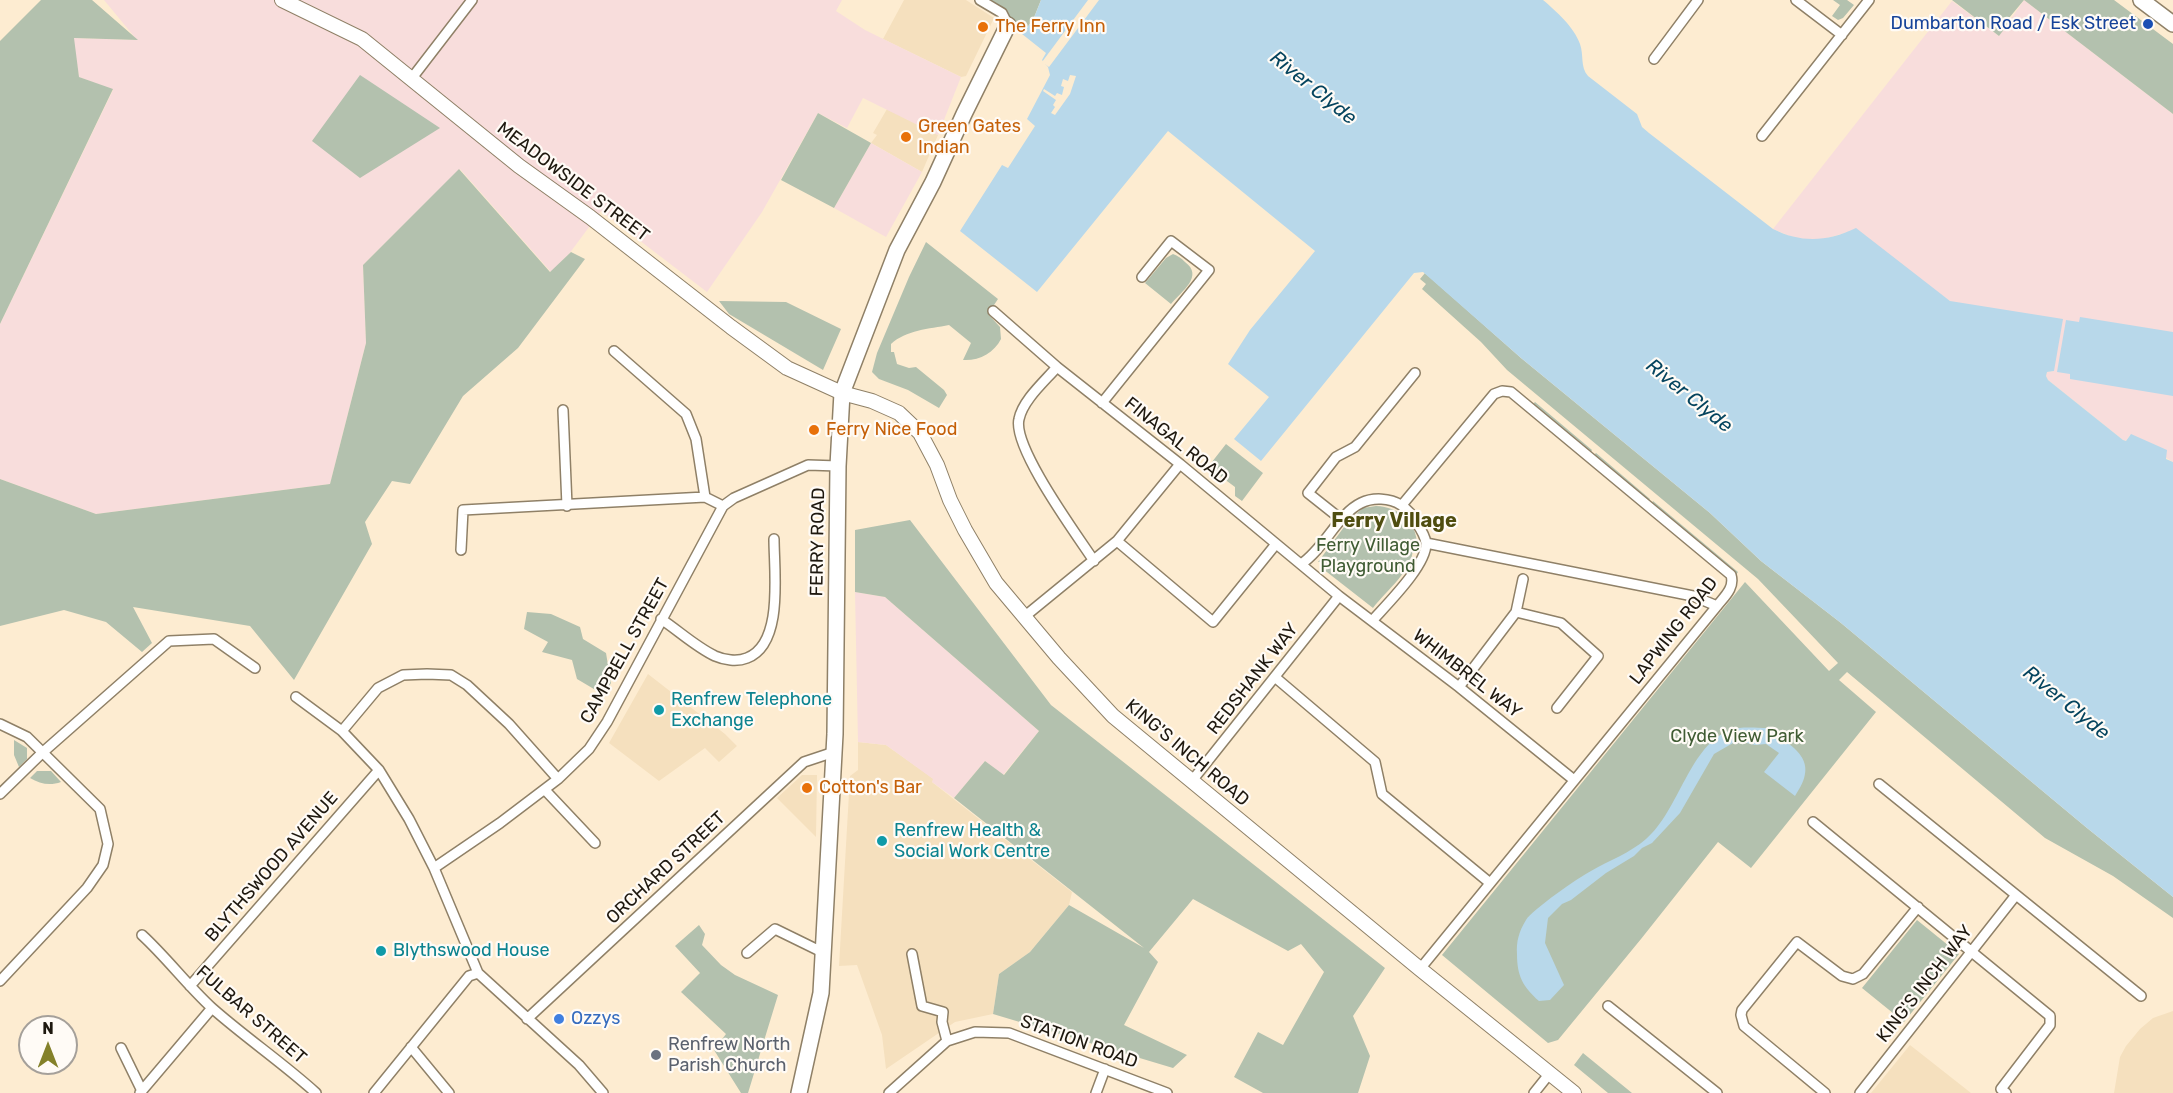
<!DOCTYPE html>
<style>
body{margin:0}
#map{position:relative;width:2173px;height:1093px;overflow:hidden;background:#fdecd1;font-family:Rubik,sans-serif}
canvas{display:block}
.north{position:absolute;left:18px;top:1015px;width:60px;height:60px;box-sizing:border-box;background:#fffbf6;border:2px solid #a5a09a;border-radius:50%;rotate:0deg;font-size:16px;font-weight:700;line-height:24px;text-align:center;color:#1e180f}
.north::after{content:'';display:block;margin:auto;width:21px;height:27px;background:#84812a;clip-path:polygon(50% 0,100% 100%,50% 72%,0 100%)}
</style>
<div id="map">
<canvas width="2173" height="1093"></canvas>
<div class="north">N</div>
</div>
<script>
const context = document.querySelector('canvas').getContext('2d');
context.lineJoin = 'round';
function fillPath(path, color) {
  context.fillStyle = color;
  context.fill(path, 'evenodd');
}
function stroke(path, color, width, dash) {
  context.strokeStyle = color;
  context.lineWidth = width;
  context.lineCap = dash ? 'butt' : 'round';
  context.setLineDash(dash || []);
  context.stroke(path);
}
function drawText(font, color, halo, rows, align = 'center') {
  context.font = font + ' Rubik,sans-serif';
  context.lineWidth = 4.5;
  context.setLineDash([]);
  context.textBaseline = 'middle';
  context.strokeStyle = halo;
  context.fillStyle = color;
  for (const [text, x, y, turn = 0] of rows) {
    context.save();
    context.translate(x, y);
    context.rotate((+turn || 0) * Math.PI / 180);
    context.textAlign = isNaN(turn) ? turn : align;
    if (halo) context.strokeText(text, 0, 0);
    context.fillText(text, 0, 0);
    context.restore();
  }
}
fillPath(new Path2D(`
 M 904,0 L 966,0 L 994,18 L 966,76 L 961,77 L 883,39 Z
 M 887,109 L 938,135 L 922,172 L 871,143 L 877,135 L 873,133 Z
 M 648,674 L 725,734 L 737,746 L 719,762 L 705,748 L 659,781 L 609,743 Z
 M 858,742 L 886,745 L 934,779 L 932,782 L 1072,892 L 1069,905 L 1030,952 L 999,974 L 993,1014 L 955,1022 L 886,1069 L 882,1035 L 857,965 L 839,966 L 850,776 L 858,770 Z
 M 802,775 L 817,775 L 816,837 L 777,798 Z
 M 2173,1011 L 2173,1093 L 2114,1093 L 2120,1057 L 2126,1046 L 2140,1029 L 2153,1018 Z
 M 1910,1045 L 1971,1093 L 1871,1093 Z`), '#f5e0be');
fillPath(new Path2D(`
 M 104,0 L 842,0 L 836,11 L 865,30 L 961,77 L 938,135 L 863,98 L 847,128 L 818,113 L 762,212 L 707,292 L 601,211 L 569,254 L 551,272 L 460,169 L 363,265 L 366,343 L 330,484 L 96,514 L 0,479 L 0,324 L 113,90 L 79,77 L 73,38 L 137,40 Z
 M 2024,0 L 2173,114 L 2173,462 L 2130,435 L 2126,441 L 2123,440 L 2048,380 L 2046,376 L 2047,372 L 2054,371 L 1848,232 L 1824,239 L 1804,240 L 1794,238 L 1773,229 L 1952,1 L 1999,36 Z
 M 871,143 L 922,172 L 886,237 L 834,208 Z
 M 855,592 L 885,597 L 1039,731 L 1003,775 L 985,761 L 954,798 L 932,782 L 933,779 L 886,745 L 858,742 Z`), '#f8dddc');
fillPath(new Path2D(`
 M 41,0 L 92,0 L 138,40 L 74,38 L 79,77 L 113,89 L 0,324 L 0,41 Z
 M 979,0 L 1041,0 L 1033,20 L 1022,34 L 1008,25 L 1002,13 Z
 M 1833,0 L 1847,0 L 1854,5 L 1843,18 L 1838,20 L 1832,16 L 1840,5 Z
 M 1952,0 L 2114,0 L 2173,44 L 2173,114 L 2024,0 L 2009,18 L 2011,20 L 1999,36 Z
 M 360,75 L 440,128 L 360,178 L 312,141 Z
 M 818,113 L 871,143 L 834,208 L 781,180 Z
 M 459,169 L 550,272 L 571,252 L 585,259 L 518,348 L 463,396 L 410,484 L 392,481 L 365,522 L 372,544 L 294,680 L 250,626 L 133,607 L 152,643 L 142,652 L 106,622 L 64,610 L 0,626 L 0,479 L 96,514 L 330,484 L 366,343 L 363,265 Z
 M 926,242 L 998,299 L 988,314 L 1000,327 L 1001,339 C 994,353 979,361 963,360 L 971,343 L 949,325 C 929,329 906,330 891,344 L 891,352 L 894,352 L 897,364 L 909,368 L 916,367 L 944,390 L 947,395 L 939,408 L 908,390 L 879,379 L 872,372 L 877,353 L 909,277 Z
 M 1173,254 C 1178,256 1181,258 1185,262 C 1204,276 1182,291 1171,304 L 1145,283 L 1166,258 Z
 M 1425,273 L 1521,358 L 1710,513 L 1761,561 L 1841,623 L 2087,828 L 2173,897 L 2173,918 L 2113,876 L 2045,838 L 1847,672 L 1839,680 L 1876,712 L 1751,868 L 1718,842 L 1641,939 L 1558,1040 L 1548,1043 L 1442,955 L 1745,582 L 1829,671 L 1838,663 L 1758,579 L 1507,370 L 1481,342 L 1422,289 L 1426,284 L 1420,279 Z
 M 719,301 L 786,302 L 841,329 L 823,370 L 729,314 Z
 M 1535,402 L 1592,450 L 1591,452 L 1533,404 Z
 M 1226,444 L 1263,473 L 1242,501 L 1235,496 L 1235,487 L 1208,467 Z
 M 1596,453 L 1650,499 L 1648,501 L 1594,455 Z
 M 1653,501 L 1738,572 L 1736,575 L 1652,503 Z
 M 1376,506 C 1399,507 1417,522 1417,545 L 1413,548 C 1413,570 1386,591 1373,608 L 1323,569 L 1321,562 L 1318,562 L 1350,519 L 1363,508 Z
 M 910,520 L 1051,705 L 1385,968 L 1353,1016 L 1370,1056 L 1358,1093 L 1263,1093 L 1234,1077 L 1258,1032 L 1283,1045 L 1324,972 L 1301,944 L 1288,951 L 1193,899 L 1149,952 L 1158,962 L 1124,1025 L 1187,1055 L 1173,1068 L 993,1014 L 999,974 L 1030,952 L 1069,905 L 1144,948 L 954,798 L 985,761 L 1004,775 L 1039,731 L 885,597 L 855,592 L 855,530 Z
 M 527,612 L 551,614 L 580,627 L 583,639 L 606,653 L 611,683 L 604,695 L 577,679 L 572,660 L 542,652 L 548,642 L 524,629 Z
 M 14,740 L 27,748 L 27,759 L 19,767 L 14,755 Z
 M 37,771 L 51,771 L 61,782 C 50,786 40,784 30,778 Z
 M 1917,920 L 1959,954 L 1904,1022 L 1862,988 Z
 M 699,925 L 705,934 L 702,945 L 721,965 L 735,975 L 778,995 L 748,1093 L 741,1093 L 714,1050 L 726,1034 L 681,992 L 700,973 L 675,946 Z
 M 1583,1053 L 1632,1093 L 1608,1093 L 1574,1065 Z`), '#b3c1ae');
fillPath(new Path2D(`
 M 1041,0 L 1543,0 C 1556,11 1574,27 1580,44 C 1584,55 1580,67 1588,76 L 1637,114 L 1642,127 L 1649,133 L 1773,229 C 1801,243 1827,242 1856,228 L 1950,301 L 2063,319 L 2054,371 L 2047,372 L 2046,376 L 2048,380 L 2123,440 L 2126,441 L 2131,434 L 2167,450 L 2166,459 L 2173,462 L 2173,897 L 2087,828 L 1841,623 L 1761,561 L 1710,513 L 1521,358 L 1423,272 L 1414,273 L 1261,461 L 1234,439 L 1269,397 L 1228,364 L 1250,330 L 1315,251 L 1168,131 L 1037,292 L 960,231 L 1002,165 L 1008,168 L 1035,126 L 1027,119 L 1050,75 L 1048,67 L 1042,60 L 1046,53 L 1022,34 L 1033,20 Z
 M 2080,317 L 2173,332 L 2173,396 L 2070,379 L 2070,374 L 2057,372 L 2066,320 L 2079,322 Z
 M 1767,728 C 1794,748 1821,759 1795,796 L 1764,772 L 1779,753 L 1766,744 L 1755,745 L 1743,742 L 1733,743 L 1714,754 L 1680,813 L 1652,843 L 1642,848 L 1634,856 L 1606,873 L 1571,900 L 1562,904 L 1548,918 L 1545,943 L 1564,985 L 1550,1000 L 1539,1001 C 1523,987 1517,976 1517,954 C 1516,942 1519,931 1526,920 C 1532,910 1579,877 1591,871 C 1610,860 1630,853 1646,839 C 1679,811 1690,743 1731,730 C 1741,726 1756,728 1767,728 Z`), '#b8d8ea');
fillPath(new Path2D(`
 M 1088,0 L 1099,0 L 1049,67 L 1042,62 Z
 M 1070,75 L 1076,76 L 1070,94 L 1055,115 L 1051,113 L 1055,107 L 1053,105 L 1056,100 L 1043,91 L 1044,89 L 1055,96 L 1057,93 L 1062,95 L 1064,87 L 1061,86 L 1063,79 L 1068,81 Z`), '#fdecd1');
const street = new Path2D(`
 M 980,0 L 1002,13 L 1008,25
 M 1796,0 L 1842,35
 M 1654,59 L 1698,0
 M 412,78 L 472,0
 M 1762,136 L 1869,0
 M 993,311 L 1057,367 L 1180,464 L 1339,596 L 1459,687 L 1574,780
 M 614,351 L 686,414 L 696,439 L 705,497
 M 1057,367 C 1044,382 1023,400 1019,419 C 1012,447 1077,535 1094,561
 M 1102,403 L 1209,270 L 1171,241 L 1142,277
 M 563,410 L 567,506
 M 1402,505 L 1494,394 L 1502,391 L 1511,392 L 1731,575 C 1735,588 1724,597 1717,606 L 1420,969
 M 1342,520 L 1308,493 L 1336,457 L 1355,447 L 1415,373
 M 1117,541 L 1213,622 L 1276,544
 M 1426,543 L 1693,596 L 1717,606
 M 461,550 L 463,510 L 705,497 L 723,506
 M 1301,564 C 1324,549 1338,514 1361,503 C 1373,497 1390,498 1401,505 C 1407,509 1413,516 1416,522 C 1420,528 1425,535 1426,543 C 1427,565 1387,604 1372,621
 M 1516,612 L 1523,579
 M 1024,617 L 1117,541 L 1180,464
 M 661,619 C 679,631 696,647 715,656 C 724,660 737,662 747,658 C 784,644 774,572 774,539
 M 1276,678 L 1375,762 L 1382,794 L 1490,883
 M 1459,687 L 1516,612 L 1561,623 L 1598,656 L 1557,708
 M 296,697 L 342,731 L 379,770 L 409,819 L 434,868 L 478,973 L 579,1065 L 603,1093
 M 0,724 L 27,737 L 100,809 L 108,844 L 103,865 L 87,888 L 0,981
 M 342,731 L 378,688 L 403,675 L 427,674 L 451,675 L 467,685 L 509,724 L 558,779
 M 1191,782 L 1339,596
 M 1879,784 L 2141,996
 M 545,790 L 595,843
 M 0,794 L 42,753 L 169,641 L 214,639 L 255,668
 M 1813,822 L 2050,1016 L 2050,1025 L 2001,1089 L 2006,1093
 M 434,868 L 500,823 L 558,779 L 589,749 L 607,722 L 723,506 L 734,498 L 808,465 L 838,466
 M 142,935 C 167,958 187,985 212,1008 C 246,1038 283,1063 316,1093
 M 747,953 L 775,929 L 822,952
 M 912,954 L 922,1006 L 943,1012 L 942,1022 L 947,1041
 M 190,986 L 379,770
 M 1608,1006 L 1717,1093
 M 527,1019 L 804,762 L 834,752
 M 411,1047 L 449,1093
 M 121,1048 L 142,1091
 M 140,1093 L 212,1008
 M 374,1093 L 469,976 L 478,973
 M 889,1093 L 947,1041 L 975,1032 L 1009,1033 L 1167,1093
 M 1096,1093 L 1105,1069
 M 1534,1093 L 1550,1073
 M 1825,1093 L 1744,1026 L 1741,1015 L 1742,1010 L 1797,942 L 1842,976 L 1853,979 L 1863,974 L 1918,907
 M 1860,1093 L 2016,895`);
const secondary = new Path2D(`
 M 282,0 L 362,39 L 519,166 L 590,217 L 731,327 L 787,368 L 842,393 L 872,401 L 899,413 L 920,433 L 937,465 L 950,500 L 965,530 L 996,583 L 1059,658 L 1113,716 L 1420,969 L 1574,1093`);
const primary = new Path2D(`
 M 2141,0 L 2173,24
 M 799,1093 L 821,993 L 835,734 L 838,466 L 842,393 L 897,250 L 933,182 L 964,114 L 1008,25`);
stroke(street, '#8f8067', 12);
stroke(secondary, '#8f8067', 16);
stroke(primary, '#8f8067', 18);
stroke(street, '#fff', 9);
stroke(secondary, '#fff', 14);
stroke(primary, '#fff', 15);
for (const [x, y, r, color] of [
 [2148,24,6,"#1a4fb4"],
 [983,27,6,"#e8710a"],
 [906,137,6,"#e8710a"],
 [814,430,6,"#e8710a"],
 [659,710,6,"#0f9aa8"],
 [807,788,6,"#e8710a"],
 [882,841,6,"#0f9aa8"],
 [381,951,6,"#0f9aa8"],
 [559,1019,6,"#3f7fe0"],
 [656,1055,6,"#6b7280"]
]) {
  const dot = new Path2D();
  dot.arc(x, y, r, 0, 2 * Math.PI);
  context.fillStyle = color;
  context.fill(dot);
  stroke(dot, '#fffbf6', 2);
}
drawText('18px', '#164399', '#fffbf6', [
 ["Dumbarton Road / Esk Street",2136,24]
], 'right');
drawText('18px', '#c56008', '#fffbf6', [
 ["The Ferry Inn",995,27],
 ["Green Gates",918,127],
 ["Indian",918,148],
 ["Ferry Nice Food",826,430],
 ["Cotton's Bar",819,788]
], 'left');
drawText('18px', '#1e180f', '#fffbf6', [
 ["MEADOWSIDE STREET",573,182,37],
 ["FINAGAL ROAD",1176,441,39],
 ["FERRY ROAD",818,542,-89],
 ["LAPWING ROAD",1674,631,-52],
 ["CAMPBELL STREET",625,651,-61],
 ["WHIMBREL WAY",1467,674,38],
 ["REDSHANK WAY",1253,679,-52],
 ["KING'S INCH ROAD",1187,753,40],
 ["BLYTHSWOOD AVENUE",272,867,-49],
 ["ORCHARD STREET",666,868,-43],
 ["KING'S INCH WAY",1925,984,-52],
 ["FULBAR STREET",251,1015,41],
 ["STATION ROAD",1079,1042,20]
]);
drawText('18px', '#405c34', '#fffbf6', [
 ["Ferry Village",1368,546],
 ["Playground",1368,567],
 ["Clyde View Park",1737,737]
]);
drawText('18px', '#0d838f', '#fffbf6', [
 ["Renfrew Telephone",671,700],
 ["Exchange",671,721],
 ["Renfrew Health &",894,831],
 ["Social Work Centre",894,852],
 ["Blythswood House",393,951]
], 'left');
drawText('18px', '#366cbe', '#fffbf6', [
 ["Ozzys",571,1019]
], 'left');
drawText('18px', '#5b616d', '#fffbf6', [
 ["Renfrew North",668,1045],
 ["Parish Church",668,1066]
], 'left');
drawText('italic 20px', '#05445e', '#fffbf6', [
 ["River Clyde",1313,88,39],
 ["River Clyde",1689,396,39],
 ["River Clyde",2066,703,39]
]);
drawText('bold 20px', '#4f4d0f', '#fffbf6', [
 ["Ferry Village",1394,521]
]);
</script>
